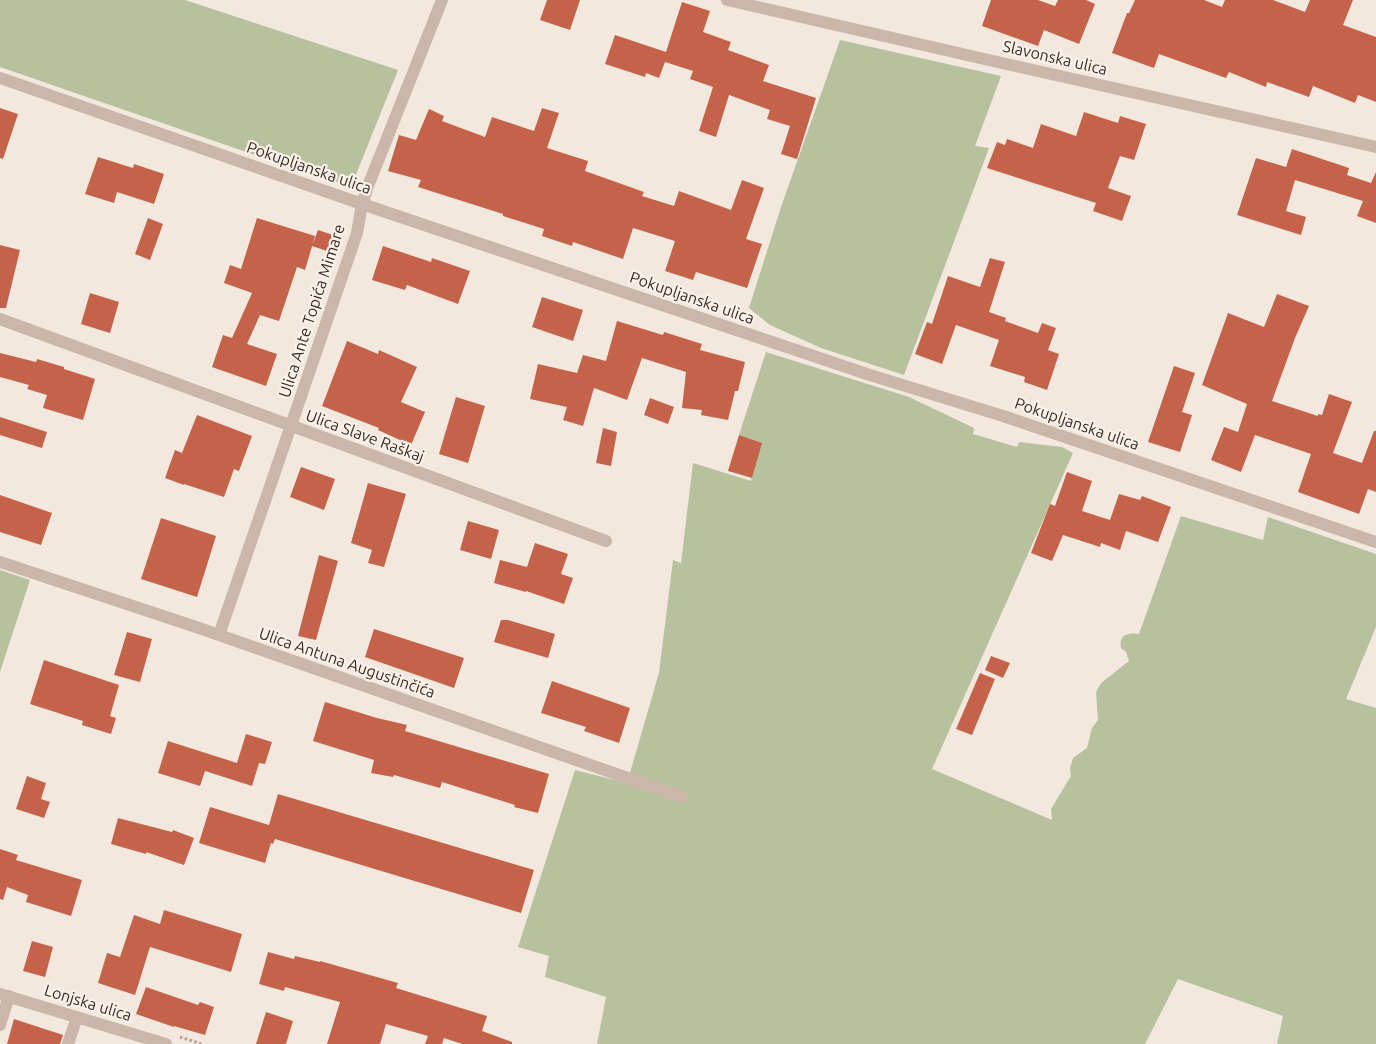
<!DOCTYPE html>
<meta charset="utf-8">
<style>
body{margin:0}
canvas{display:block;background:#f2e8de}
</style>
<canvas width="1376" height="1044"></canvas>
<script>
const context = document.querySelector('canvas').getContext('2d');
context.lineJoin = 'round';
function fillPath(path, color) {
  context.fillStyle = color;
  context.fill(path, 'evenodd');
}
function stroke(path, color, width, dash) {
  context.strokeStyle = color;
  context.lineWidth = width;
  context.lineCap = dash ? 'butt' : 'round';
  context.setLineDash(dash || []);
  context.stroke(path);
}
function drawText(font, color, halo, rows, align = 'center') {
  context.font = font + ' Ubuntu,sans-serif';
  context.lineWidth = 4.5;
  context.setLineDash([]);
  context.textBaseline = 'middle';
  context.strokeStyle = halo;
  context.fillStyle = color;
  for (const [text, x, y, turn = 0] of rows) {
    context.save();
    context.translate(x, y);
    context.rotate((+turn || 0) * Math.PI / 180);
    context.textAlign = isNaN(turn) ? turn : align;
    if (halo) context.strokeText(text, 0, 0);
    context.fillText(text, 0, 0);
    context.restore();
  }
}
fillPath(new Path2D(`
 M 0,0 L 185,0 L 398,70 L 355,177 L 346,182 L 333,182 L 0,67 Z
 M 840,40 L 1001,76 L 975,146 L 989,148 L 904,375 L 821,348 L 770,325 L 749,308 L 781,207 Z
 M 766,352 L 909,397 L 974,428 L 973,434 L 1017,447 L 1019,442 L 1062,447 L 1073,453 L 932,769 L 1052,820 L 1051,809 L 1071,776 L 1070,768 L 1073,758 L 1087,748 L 1092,728 L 1098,720 L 1096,692 L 1101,683 L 1129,661 L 1126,652 L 1121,648 C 1121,646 1120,643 1121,640 C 1124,633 1133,633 1139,634 L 1181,516 L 1263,540 L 1268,517 L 1376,554 L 1376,627 L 1346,699 L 1376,708 L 1376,1044 L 1277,1044 L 1283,1016 L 1178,979 L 1145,1044 L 597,1044 L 606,997 L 545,977 L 549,956 L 518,947 L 575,770 L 627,783 L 659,673 L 673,560 L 681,563 L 693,463 L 751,481 L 761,443 L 739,435 Z
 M 0,570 L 30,580 L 0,672 Z`), '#b7c19e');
fillPath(new Path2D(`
 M 547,0 L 580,0 L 570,30 L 540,20 Z
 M 991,0 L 1038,0 L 1055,6 L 1058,0 L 1086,0 L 1095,4 L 1079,44 L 1044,30 L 1038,46 L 982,26 Z
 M 1135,0 L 1204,0 L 1222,7 L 1225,0 L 1273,0 L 1305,12 L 1310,0 L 1353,0 L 1343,25 L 1376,37 L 1376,102 L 1358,95 L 1355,103 L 1313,86 L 1309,97 L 1267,82 L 1266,87 L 1229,72 L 1226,78 L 1159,54 L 1154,68 L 1112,53 L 1127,13 L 1129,13 Z
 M 682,2 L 710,11 L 703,32 L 731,42 L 728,50 L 769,65 L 763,81 L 816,98 L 797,159 L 781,154 L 790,126 L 767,119 L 770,110 L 729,95 L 716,137 L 699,131 L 713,87 L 690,79 L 693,71 L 665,62 L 659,78 L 646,73 L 645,77 L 605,64 L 615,35 L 666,52 Z
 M 0,108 L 18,114 L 3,159 L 0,158 Z
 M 542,108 L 559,113 L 547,148 L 588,161 L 585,171 L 644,192 L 642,196 L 674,206 L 679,191 L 731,210 L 742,180 L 764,188 L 746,239 L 762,244 L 747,288 L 696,272 L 693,280 L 665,271 L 675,241 L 633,228 L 623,259 L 573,242 L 572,246 L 542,236 L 544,229 L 503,216 L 503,214 L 418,187 L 421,180 L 388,171 L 399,135 L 416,140 L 429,109 L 444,116 L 442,121 L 485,137 L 492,117 L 534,131 Z
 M 1084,112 L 1118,123 L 1120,116 L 1146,124 L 1134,160 L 1120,156 L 1108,188 L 1131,196 L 1122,221 L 1093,211 L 1096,203 L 987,168 L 997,142 L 1005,145 L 1007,139 L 1033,148 L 1041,124 L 1076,136 Z
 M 1292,149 L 1349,168 L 1347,175 L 1371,183 L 1376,172 L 1376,223 L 1357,216 L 1363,201 L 1295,180 L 1286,211 L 1306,217 L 1301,235 L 1237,215 L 1256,158 L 1286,167 Z
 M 98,157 L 133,168 L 134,164 L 164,174 L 154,204 L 117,192 L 114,203 L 85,194 Z
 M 148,218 L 163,224 L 150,260 L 135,254 Z
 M 257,218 L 315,236 L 305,270 L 297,267 L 279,321 L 260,315 L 247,344 L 277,354 L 266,386 L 212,367 L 223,335 L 232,338 L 252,293 L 224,283 L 230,265 L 241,269 Z
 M 318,230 L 333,235 L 327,251 L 312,246 Z
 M 0,245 L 20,250 L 6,308 L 0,308 Z
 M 383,246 L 431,262 L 432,258 L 470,271 L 458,304 L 407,285 L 405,290 L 372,280 Z
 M 990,258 L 1005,262 L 989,312 L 1006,318 L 1005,321 L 1038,333 L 1042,323 L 1056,328 L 1048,350 L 1059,354 L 1047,390 L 1024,382 L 1025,377 L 990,366 L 999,340 L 956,325 L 942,364 L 915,354 L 927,322 L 932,324 L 948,276 L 980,287 Z
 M 90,293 L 119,302 L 110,333 L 81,324 Z
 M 1277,294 L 1309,306 L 1295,338 L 1272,401 L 1318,416 L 1318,414 L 1322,415 L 1329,394 L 1352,402 L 1333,453 L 1362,463 L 1374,431 L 1376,431 L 1376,492 L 1368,489 L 1359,514 L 1298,492 L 1311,454 L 1255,435 L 1241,472 L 1211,460 L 1224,427 L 1238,432 L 1247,404 L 1202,385 L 1228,313 L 1264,327 Z
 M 542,297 L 583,310 L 573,341 L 532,327 Z
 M 617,321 L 663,335 L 664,332 L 702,344 L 700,350 L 745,362 L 738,391 L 735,391 L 728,420 L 701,415 L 702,410 L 682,408 L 686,372 L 642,358 L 627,400 L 594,388 L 583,426 L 563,420 L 567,407 L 530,399 L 538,364 L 577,373 L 583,355 L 606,361 Z
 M 347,341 L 378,354 L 379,350 L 417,367 L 401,402 L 425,412 L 411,445 L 378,430 L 379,428 L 322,406 Z
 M 0,353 L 36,362 L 37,359 L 64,367 L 64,369 L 95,379 L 83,420 L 43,408 L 47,395 L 27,389 L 29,385 L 0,377 Z
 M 1174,366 L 1195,373 L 1182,412 L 1192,415 L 1180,452 L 1148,442 Z
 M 456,397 L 485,406 L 468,463 L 439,454 Z
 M 650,398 L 674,407 L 668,424 L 644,415 Z
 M 197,415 L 252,436 L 239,471 L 234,469 L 224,497 L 184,484 L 184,485 L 165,478 L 175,450 L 182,453 Z
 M 0,417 L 47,432 L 42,448 L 0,435 Z
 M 603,428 L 617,432 L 611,466 L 596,463 Z
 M 739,435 L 762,443 L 752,478 L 728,471 Z
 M 301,467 L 335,479 L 324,510 L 290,497 Z
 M 1067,472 L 1092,481 L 1082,511 L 1110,520 L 1119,494 L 1140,500 L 1142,496 L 1171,507 L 1158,542 L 1126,531 L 1120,550 L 1101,543 L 1100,547 L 1063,535 L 1052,561 L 1031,553 L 1050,504 L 1055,506 Z
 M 368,483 L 406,494 L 384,567 L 368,563 L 372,550 L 351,543 Z
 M 0,495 L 52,513 L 41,545 L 0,532 Z
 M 161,518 L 216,536 L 197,597 L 141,579 Z
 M 468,521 L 499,530 L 491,559 L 460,550 Z
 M 535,543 L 568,554 L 561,574 L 573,578 L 564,604 L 526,591 L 526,592 L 494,583 L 500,560 L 527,567 Z
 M 319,555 L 338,561 L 316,640 L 298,636 Z
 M 501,620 L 508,620 L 555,634 L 548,658 L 494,642 Z
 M 374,629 L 464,658 L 454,688 L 365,657 Z
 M 127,632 L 152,639 L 140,682 L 114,675 Z
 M 991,656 L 1010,663 L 1003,678 L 985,670 Z
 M 44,660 L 119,685 L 110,716 L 116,718 L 111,734 L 82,725 L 83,721 L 30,704 Z
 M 980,673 L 995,679 L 972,735 L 956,729 Z
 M 552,681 L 630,708 L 619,743 L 584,731 L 586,727 L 541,713 Z
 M 325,702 L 377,718 L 407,725 L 405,731 L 549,774 L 538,813 L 514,807 L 515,805 L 442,782 L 440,788 L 394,775 L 393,777 L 371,773 L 374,760 L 313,741 Z
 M 246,734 L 272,742 L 265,764 L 259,763 L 252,786 L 205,771 L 200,786 L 158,773 L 168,741 L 237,763 Z
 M 27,776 L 46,783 L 41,799 L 50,802 L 44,818 L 16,809 Z
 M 278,794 L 534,870 L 521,913 L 275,839 L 273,844 L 271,843 L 265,863 L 199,843 L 210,807 L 269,825 Z
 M 118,818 L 172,832 L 173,830 L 194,838 L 184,865 L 146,852 L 146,854 L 111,844 Z
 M 0,849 L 18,855 L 16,860 L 82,880 L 71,916 L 26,902 L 28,895 L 7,887 L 3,900 L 0,899 Z
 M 164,910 L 242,934 L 231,972 L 150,947 L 135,995 L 98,983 L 107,953 L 120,957 L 134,915 L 160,924 Z
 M 32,941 L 53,947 L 45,977 L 23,971 Z
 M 268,952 L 294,959 L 295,956 L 320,962 L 320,961 L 398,983 L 396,988 L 487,1016 L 482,1031 L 512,1042 L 512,1044 L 462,1044 L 444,1038 L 442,1044 L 425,1044 L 428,1036 L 386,1024 L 380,1044 L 327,1044 L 340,1002 L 285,987 L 284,991 L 259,984 Z
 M 146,987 L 198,1005 L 200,1002 L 214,1007 L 205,1035 L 174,1026 L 174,1027 L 136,1014 Z
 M 266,1012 L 293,1021 L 286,1044 L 256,1044 Z
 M 14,1019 L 63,1035 L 60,1044 L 7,1044 Z`), '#c4634a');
stroke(new Path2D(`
 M 180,1037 L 202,1044`), '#b6a194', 3, [2.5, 2.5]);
stroke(new Path2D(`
 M 727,0 L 993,61 L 1376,147
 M 0,78 L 362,204 L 870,375 L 1003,416 L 1376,542
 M 0,319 L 606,541
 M 0,562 L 199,628 L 682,797
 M 219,635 L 357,233 L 362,204 L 368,186 L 442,0
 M 0,994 L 166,1044
 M 0,1025 L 9,996
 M 68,1044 L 77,1017`), '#cab7a9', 12);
drawText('16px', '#382d29', '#faf2ea', [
 ["Slavonska ulica",1055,58,13],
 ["Pokupljanska ulica",309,168,19],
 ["Pokupljanska ulica",692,298,19],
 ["Ulica Ante Topića Mimare",312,311,-72],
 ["Pokupljanska ulica",1077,424,19],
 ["Ulica Slave Raškaj",365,436,20],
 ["Ulica Antuna Augustinčića",347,663,19],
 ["Lonjska ulica",88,1003,17]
]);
</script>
